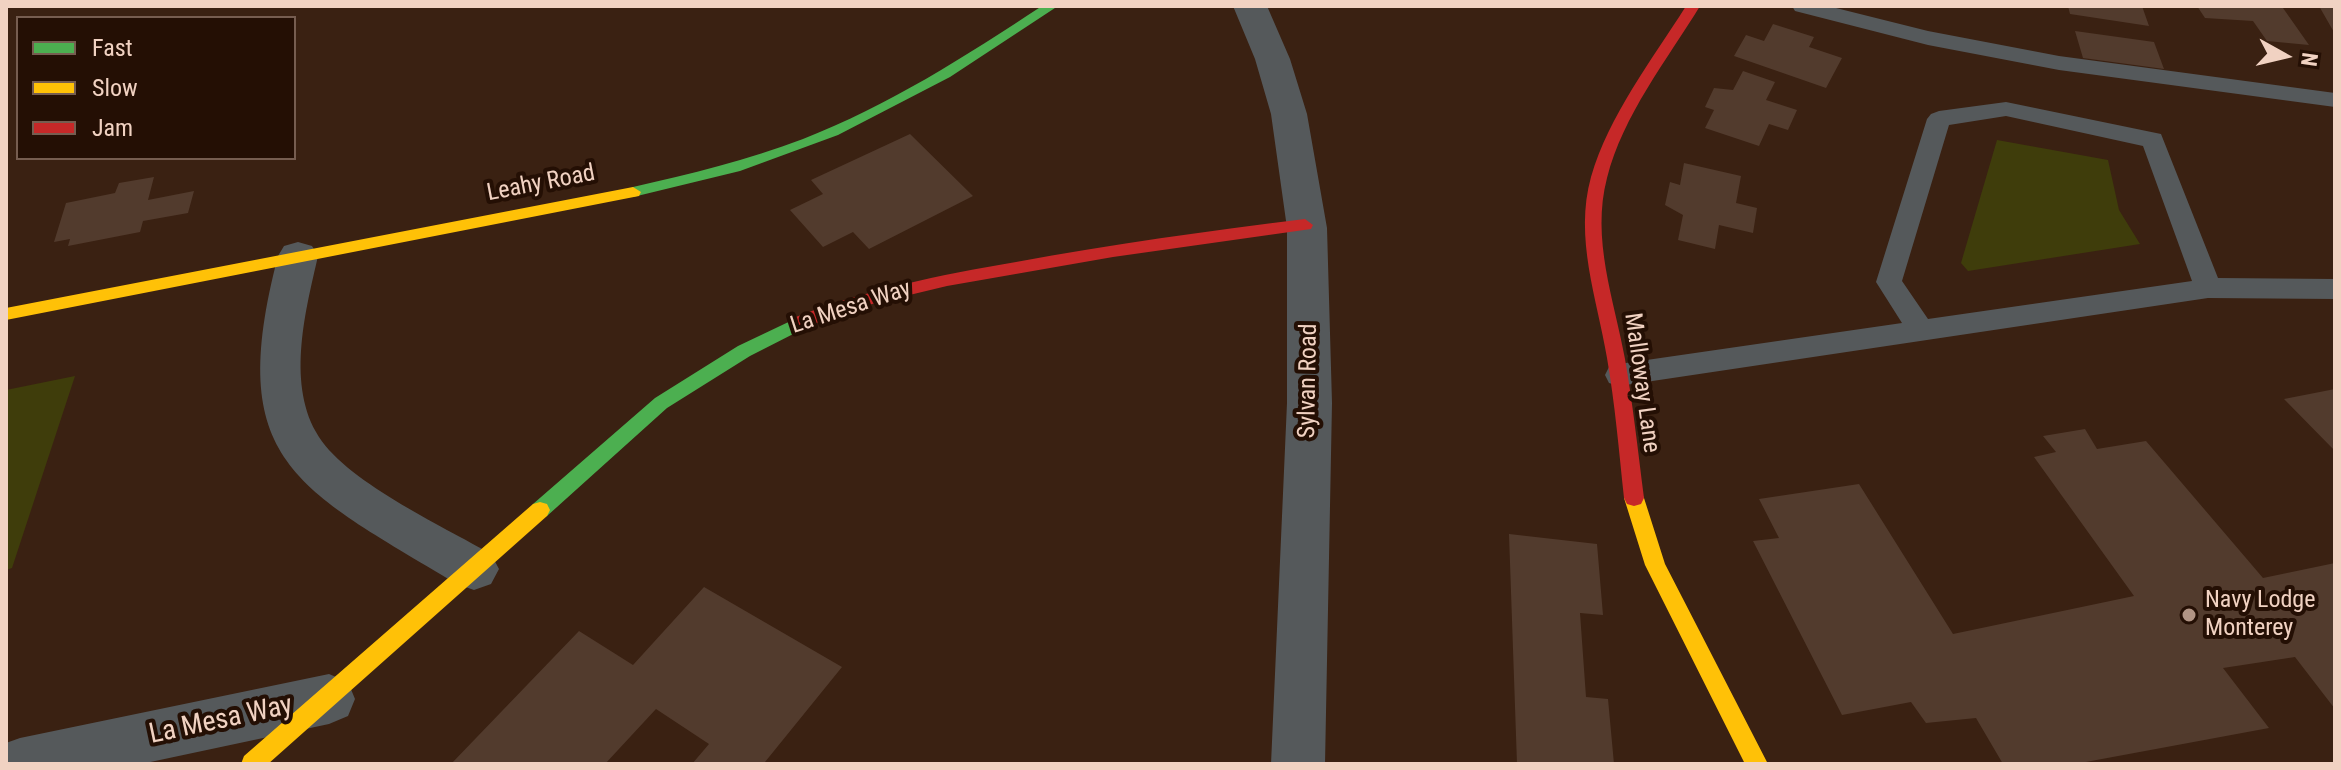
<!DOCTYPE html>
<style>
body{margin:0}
#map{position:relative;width:2341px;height:770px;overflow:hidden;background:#3a2112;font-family:"Roboto Condensed",sans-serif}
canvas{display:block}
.frame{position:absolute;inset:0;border:8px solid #f1d2c2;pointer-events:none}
.legend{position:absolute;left:16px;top:16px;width:280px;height:144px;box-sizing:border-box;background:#240f04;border:2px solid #765d50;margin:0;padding:10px 14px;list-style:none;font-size:24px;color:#f1d2c2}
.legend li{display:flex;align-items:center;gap:16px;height:40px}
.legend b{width:40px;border:2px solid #765d50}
.north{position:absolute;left:2245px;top:16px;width:80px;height:80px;-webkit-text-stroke:6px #240f04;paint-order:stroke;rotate:98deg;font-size:22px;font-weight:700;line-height:32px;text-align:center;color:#f1d2c2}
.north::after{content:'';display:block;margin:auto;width:28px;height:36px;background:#f1d2c2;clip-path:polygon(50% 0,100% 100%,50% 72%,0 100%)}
</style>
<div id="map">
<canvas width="2341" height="770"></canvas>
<div class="frame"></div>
<ul class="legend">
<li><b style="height:10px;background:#4caf50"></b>Fast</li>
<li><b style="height:10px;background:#ffc107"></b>Slow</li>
<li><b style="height:10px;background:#c62828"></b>Jam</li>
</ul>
<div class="north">N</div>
</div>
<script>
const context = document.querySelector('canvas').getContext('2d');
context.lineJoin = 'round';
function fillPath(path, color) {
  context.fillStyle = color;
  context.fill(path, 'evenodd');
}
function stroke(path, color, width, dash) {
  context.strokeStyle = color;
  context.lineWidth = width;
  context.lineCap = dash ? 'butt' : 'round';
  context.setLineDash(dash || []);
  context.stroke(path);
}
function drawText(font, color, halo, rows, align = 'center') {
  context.font = font + ' "Roboto Condensed",sans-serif';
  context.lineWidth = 8;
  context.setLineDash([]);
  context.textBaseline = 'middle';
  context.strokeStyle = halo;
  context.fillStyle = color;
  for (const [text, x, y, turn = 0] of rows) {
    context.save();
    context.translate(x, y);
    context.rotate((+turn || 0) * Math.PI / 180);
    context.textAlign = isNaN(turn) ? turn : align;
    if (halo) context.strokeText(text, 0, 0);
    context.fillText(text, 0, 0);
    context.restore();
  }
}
fillPath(new Path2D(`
 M 1997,140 L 2108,160 L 2119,210 L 2140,244 L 1968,271 L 1961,263 Z
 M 75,376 L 12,568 L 6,570 L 6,390 Z`), '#3f3d0b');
fillPath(new Path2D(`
 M 2068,6 L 2142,6 L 2149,26 L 2070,14 Z
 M 2197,6 L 2283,8 L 2309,45 L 2267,41 L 2253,21 L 2205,18 Z
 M 2319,6 L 2335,6 L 2335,34 Z
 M 1773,24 L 1814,37 L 1809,47 L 1842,58 L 1826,88 L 1734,56 L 1746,35 L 1764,41 Z
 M 2075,31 L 2154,42 L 2164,69 L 2083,58 Z
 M 1743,71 L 1775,82 L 1766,100 L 1797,110 L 1788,130 L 1769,124 L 1759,146 L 1705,128 L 1714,110 L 1705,107 L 1714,88 L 1733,90 Z
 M 910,134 L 973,196 L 869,249 L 853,232 L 823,247 L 790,210 L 823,194 L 811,180 Z
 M 1684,163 L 1741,176 L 1736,203 L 1757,208 L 1753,233 L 1719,225 L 1715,249 L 1678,240 L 1683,215 L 1665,205 L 1670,182 L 1680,185 Z
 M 154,177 L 148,200 L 194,191 L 188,213 L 143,221 L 140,232 L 68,246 L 70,239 L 54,242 L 66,203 L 115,193 L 119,183 Z
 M 2335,389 L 2335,451 L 2284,399 Z
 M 2085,429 L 2097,449 L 2146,441 L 2263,578 L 2335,563 L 2335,709 L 2295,657 L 2223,668 L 2269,728 L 2075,764 L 2003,764 L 1976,718 L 1926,723 L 1911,702 L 1842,715 L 1753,541 L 1779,538 L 1759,499 L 1859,484 L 1953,634 L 2134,596 L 2034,457 L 2056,452 L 2043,436 Z
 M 1509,534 L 1597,544 L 1603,615 L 1580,613 L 1586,697 L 1608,699 L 1614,764 L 1517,764 Z
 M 704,587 L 842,667 L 765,762 L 769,764 L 692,764 L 709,744 L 656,709 L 605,764 L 451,764 L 579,631 L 633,665 Z`), '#523b2d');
fillPath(new Path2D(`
 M 1792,6 L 1828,6 L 1928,31 L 2059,56 L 2335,93 L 2335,107 L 2059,70 L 1928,45 L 1795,11 Z
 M 2006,102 L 2161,134 L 2218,278 L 2335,279 L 2335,299 L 2208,298 L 1619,386 L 1609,383 L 1605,375 L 1609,367 L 1619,364 L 1902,323 L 1876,282 L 1927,119 L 1931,114 L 1939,111 ZM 2006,116 L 2143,146 L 2192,281 L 1928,319 L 1902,281 L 1949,125 Z`), '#55595b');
fillPath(new Path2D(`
 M 1233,6 L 1267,6 L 1290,59 L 1307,114 L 1327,228 L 1332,403 L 1325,764 L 1271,764 L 1287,403 L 1287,228 L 1271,114 L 1255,59 Z
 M 298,242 L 312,246 L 318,256 C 306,309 287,380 316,432 C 342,480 443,526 491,554 L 499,569 L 491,584 L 474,590 L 457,584 C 296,487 224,462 278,256 L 284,246 Z
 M 329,674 L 348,682 L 355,699 L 348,716 L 329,724 L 141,764 L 6,764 L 6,743 L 20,738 Z`), '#55595b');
fillPath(new Path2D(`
 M 1042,6 L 1058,6 L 950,77 L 838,135 L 740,171 L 633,197 L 625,192 L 633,187 C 690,174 748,160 803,139 C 888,106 966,56 1042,6 Z
 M 799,317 L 808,323 L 805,328 L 750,356 L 667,408 L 547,516 L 540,518 L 533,516 L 530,510 L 533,504 L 655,398 L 738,346 Z`), '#4caf50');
fillPath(new Path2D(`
 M 633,187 L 641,192 L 639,196 L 6,320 L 6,308 Z
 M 1634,490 L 1641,492 L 1644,498 L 1665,564 L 1768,764 L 1745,764 L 1645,565 L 1624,498 L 1627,492 Z
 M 540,502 L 547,504 L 550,510 L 547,516 L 268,764 L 241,764 L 244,756 L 533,504 Z`), '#ffc107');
fillPath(new Path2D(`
 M 1686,6 L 1700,6 C 1667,60 1623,115 1607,178 C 1591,239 1614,299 1625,359 C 1633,405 1638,451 1644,498 L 1641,504 L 1634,506 L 1627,504 L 1624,498 C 1619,451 1615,404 1607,358 C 1597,298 1574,238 1591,177 C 1609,115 1652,60 1686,6 Z
 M 1305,219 L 1313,225 L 1311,229 L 1113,257 L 947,286 L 872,304 L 799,329 L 790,323 L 793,318 C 865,290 940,275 1016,262 C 1112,244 1208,231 1305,219 Z`), '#c62828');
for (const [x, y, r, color] of [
 [2189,615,8,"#b19484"]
]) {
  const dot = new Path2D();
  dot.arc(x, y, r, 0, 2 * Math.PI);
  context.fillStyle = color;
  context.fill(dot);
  stroke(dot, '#240f04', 3);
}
drawText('24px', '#f1d2c2', '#240f04', [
 ["Leahy Road",541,184,-11],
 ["La Mesa Way",851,308,-18],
 ["Sylvan Road",1309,381,-89],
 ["Malloway Lane",1641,383,82]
]);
drawText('24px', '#f1d2c2', '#240f04', [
 ["Navy Lodge",2205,601],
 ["Monterey",2205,629]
], 'left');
drawText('28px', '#f1d2c2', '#240f04', [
 ["La Mesa Way",221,721,-12]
]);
</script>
